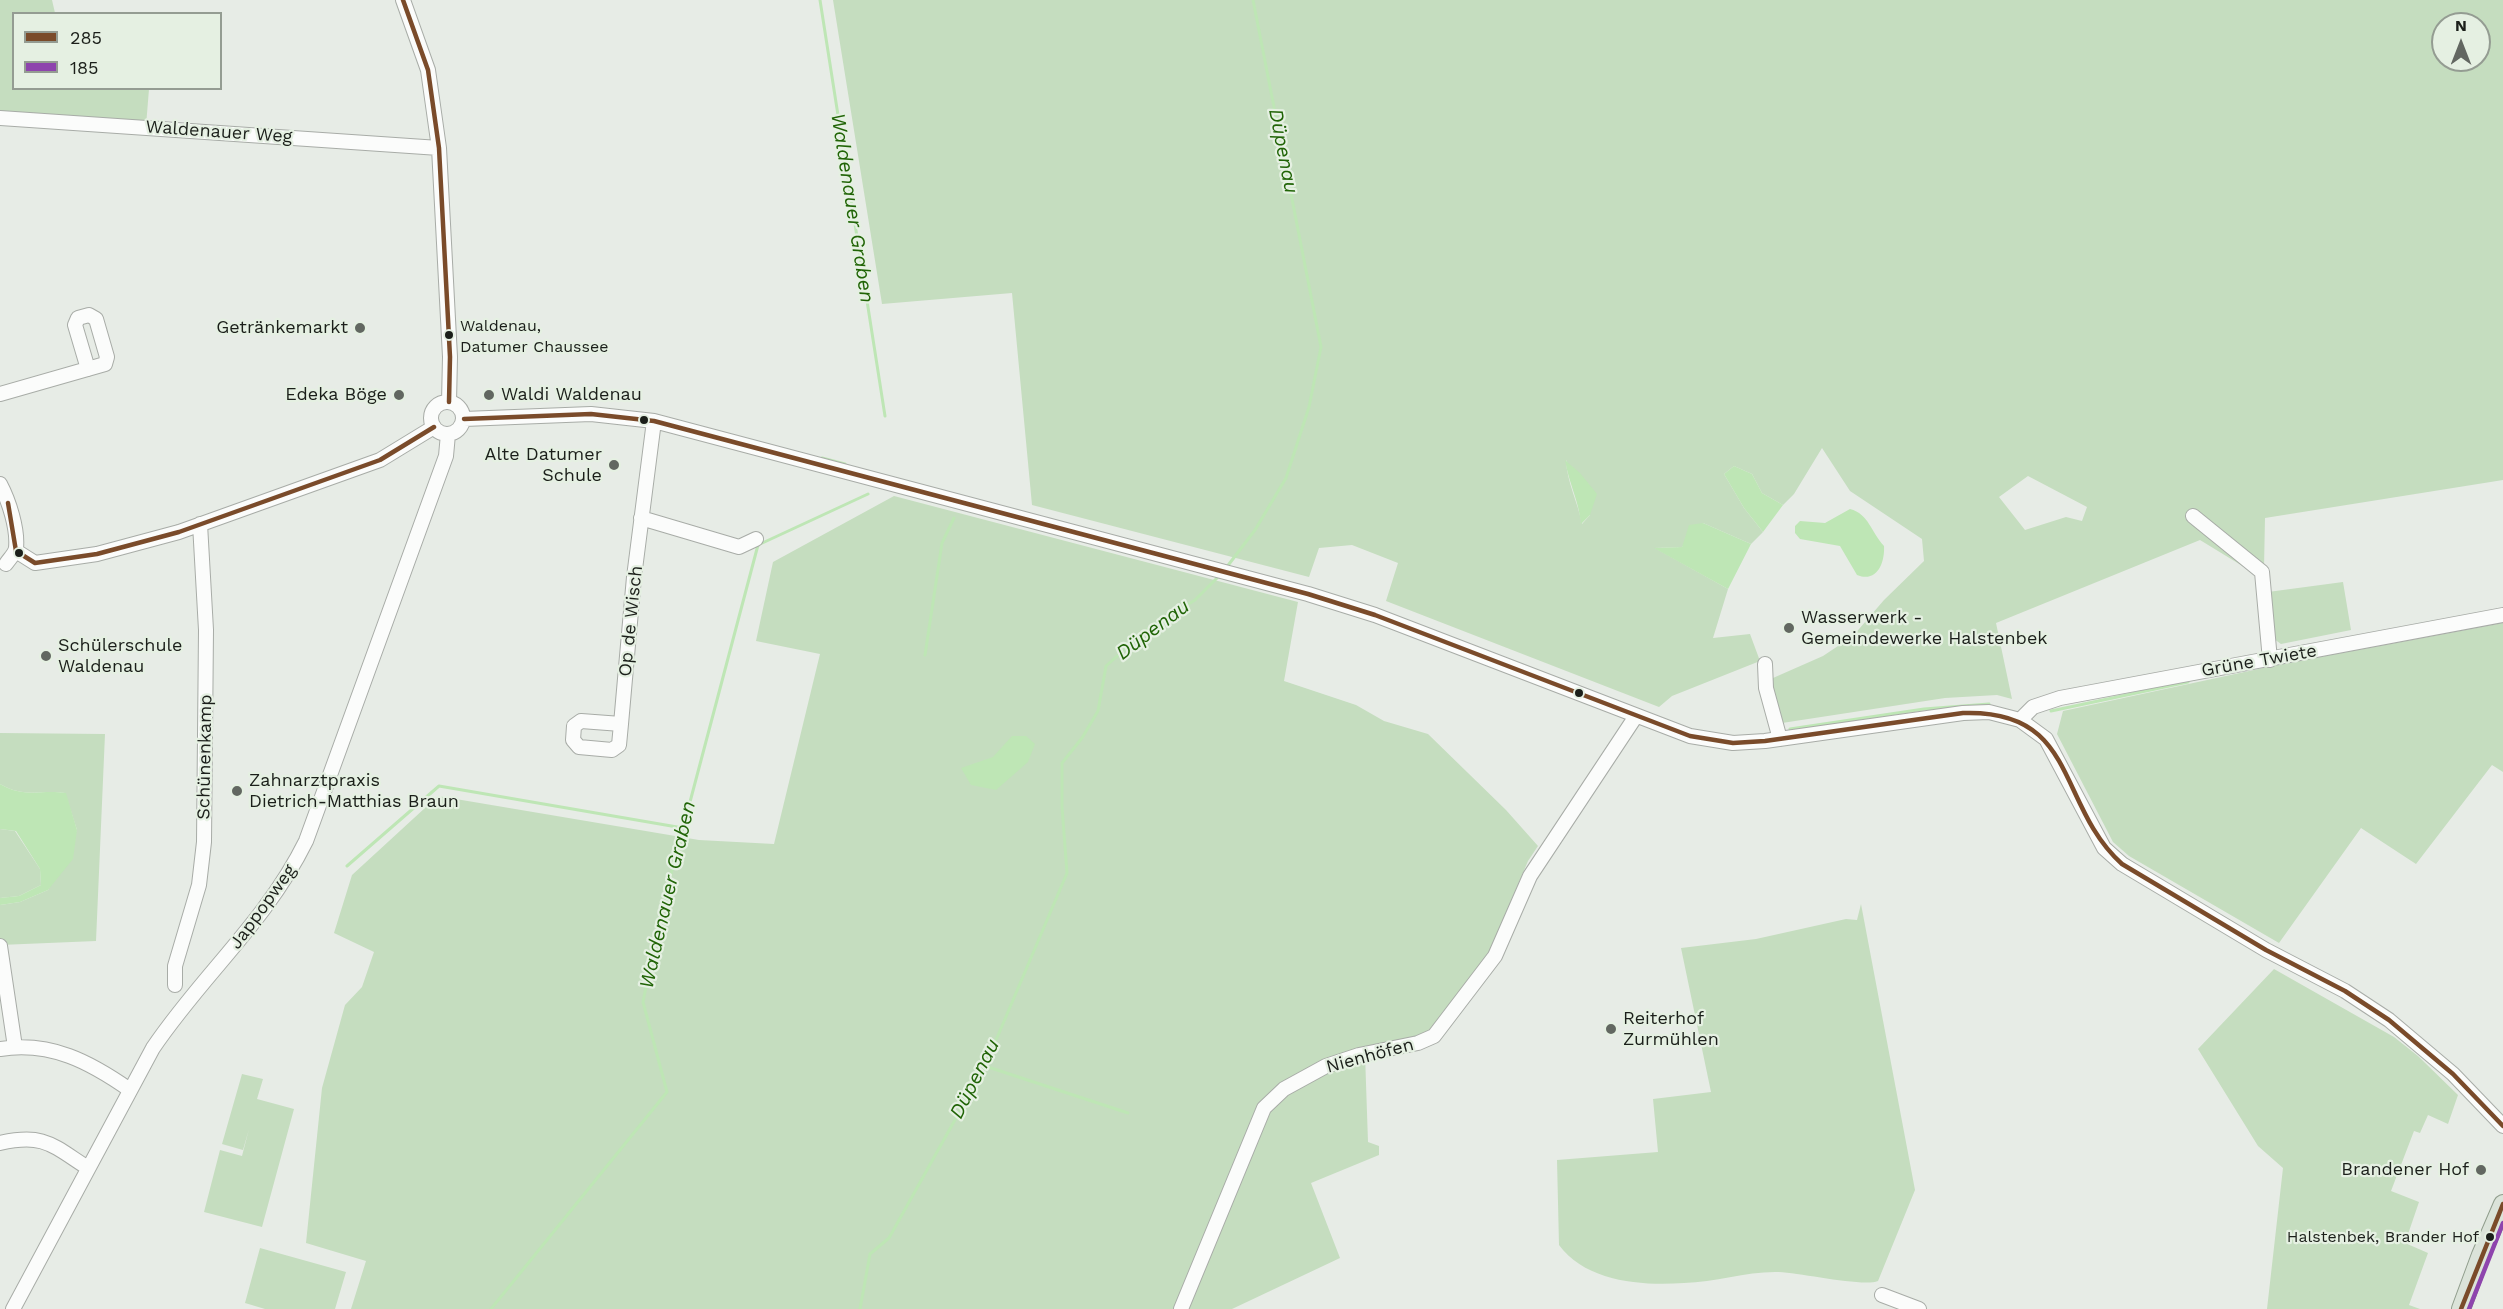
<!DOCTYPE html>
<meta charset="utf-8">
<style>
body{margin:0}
#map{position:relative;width:2503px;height:1309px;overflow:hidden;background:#e7ece6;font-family:"Work Sans",sans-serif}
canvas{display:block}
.legend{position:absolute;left:12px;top:12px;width:210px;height:78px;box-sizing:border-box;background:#e5f0e2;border:2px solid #949c92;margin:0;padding:8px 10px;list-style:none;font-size:18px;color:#1b1f1a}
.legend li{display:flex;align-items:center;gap:12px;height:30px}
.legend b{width:30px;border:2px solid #949c92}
.north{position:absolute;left:2431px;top:12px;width:60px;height:60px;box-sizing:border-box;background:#e5f0e2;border:2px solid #949c92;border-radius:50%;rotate:0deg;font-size:16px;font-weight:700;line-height:24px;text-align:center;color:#1b1f1a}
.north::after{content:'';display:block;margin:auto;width:21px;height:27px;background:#626761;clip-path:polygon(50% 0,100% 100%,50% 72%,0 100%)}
</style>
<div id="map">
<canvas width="2503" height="1309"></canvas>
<ul class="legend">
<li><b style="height:8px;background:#7a4b2a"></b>285</li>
<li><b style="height:8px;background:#8e44ad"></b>185</li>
</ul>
<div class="north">N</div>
</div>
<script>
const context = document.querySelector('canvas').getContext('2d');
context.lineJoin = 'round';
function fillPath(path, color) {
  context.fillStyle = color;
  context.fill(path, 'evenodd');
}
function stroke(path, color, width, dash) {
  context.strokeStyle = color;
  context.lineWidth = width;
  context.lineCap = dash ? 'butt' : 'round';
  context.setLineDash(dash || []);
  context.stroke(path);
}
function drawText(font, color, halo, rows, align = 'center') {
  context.font = font + ' "Work Sans",sans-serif';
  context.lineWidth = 4.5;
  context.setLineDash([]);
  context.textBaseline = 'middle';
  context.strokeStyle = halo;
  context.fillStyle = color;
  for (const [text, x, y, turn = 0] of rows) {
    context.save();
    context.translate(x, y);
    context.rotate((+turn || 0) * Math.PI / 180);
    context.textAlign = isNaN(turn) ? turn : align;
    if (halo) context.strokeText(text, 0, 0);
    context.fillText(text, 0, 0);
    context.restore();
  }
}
fillPath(new Path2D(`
 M 0,0 L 52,0 L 55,13 L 14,14 L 14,88 L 149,89 L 146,126 L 0,113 Z
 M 833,0 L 2503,0 L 2503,480 L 2265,518 L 2264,568 L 2249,570 L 2200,540 L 1996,623 L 2012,699 L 1997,695 L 1945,698 L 1782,723 L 1771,690 L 1773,678 L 1823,656 L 1853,636 L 1884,600 L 1924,561 L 1922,539 L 1850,491 L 1822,448 L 1794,494 L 1783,505 L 1762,493 L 1752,474 L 1734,466 L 1724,474 L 1744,508 L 1763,532 L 1751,544 L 1703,523 L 1682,547 L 1655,548 L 1728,589 L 1713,638 L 1750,634 L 1760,661 L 1672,696 L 1659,707 L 1386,601 L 1398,563 L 1352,545 L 1319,548 L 1309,577 L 1032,505 L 1012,293 L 882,304 ZM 2443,24 L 2479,24 L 2479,60 L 2443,60 ZM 1566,460 L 1590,515 L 1582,524 C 1578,502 1567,483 1566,460 ZM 2028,476 L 2087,507 L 2082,521 L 2066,517 L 2025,530 L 1999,497 Z
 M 894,496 L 1298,602 L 1284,681 L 1356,705 L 1384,721 L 1428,734 L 1506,810 L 1538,846 L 1528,861 L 1489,953 L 1447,1021 L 1407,1042 L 1365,1054 L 1368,1142 L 1379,1146 L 1379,1155 L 1311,1183 L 1340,1258 L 1232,1309 L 351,1309 L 366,1261 L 306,1243 L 322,1088 L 345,1005 L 362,987 L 374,952 L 334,933 L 352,875 L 438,796 L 699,840 L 774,844 L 820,654 L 756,641 L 773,562 Z
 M 2343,582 L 2351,630 L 2281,644 L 2274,639 L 2268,592 Z
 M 2503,623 L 2503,772 L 2492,765 L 2416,864 L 2361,828 L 2279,943 L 2129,856 L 2113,842 L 2057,734 L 2063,711 L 2277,665 Z
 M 0,733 L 105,734 L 96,941 L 0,945 L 0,905 L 20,902 L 48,890 L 77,830 L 65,793 C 39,789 27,799 0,784 Z
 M 0,829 L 15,831 L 40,869 L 41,885 L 19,896 L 0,898 Z
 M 1861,904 L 1915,1190 L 1878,1281 C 1863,1287 1801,1273 1779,1272 C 1748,1271 1716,1282 1684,1283 C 1642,1286 1586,1282 1559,1245 L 1557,1160 L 1658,1152 L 1653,1099 L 1711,1092 L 1681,948 L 1756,939 L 1846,919 L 1857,920 Z
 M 2274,969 L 2394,1037 L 2418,1056 L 2458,1095 L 2448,1124 L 2428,1115 L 2420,1133 L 2414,1131 L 2391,1191 L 2419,1202 L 2405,1243 L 2428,1253 L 2409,1305 L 2420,1309 L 2267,1309 L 2283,1168 L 2258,1146 L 2198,1049 Z
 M 242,1074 L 263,1079 L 257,1099 L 294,1109 L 262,1227 L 204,1212 L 220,1150 L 242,1156 L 249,1129 L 243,1150 L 222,1144 Z
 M 260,1248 L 346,1272 L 335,1309 L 265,1309 L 245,1303 Z`), '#c5ddbf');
fillPath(new Path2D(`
 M 1565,460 L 1580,473 L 1597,494 L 1590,515 L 1581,524 C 1579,501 1569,484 1565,460 Z
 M 1734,466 L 1752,474 L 1762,493 L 1783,505 L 1763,532 L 1744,508 L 1724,474 Z
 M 1850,509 C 1869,514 1871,532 1884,546 C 1885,563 1877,583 1857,575 L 1840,546 L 1800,539 L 1795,533 L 1795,526 L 1800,521 L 1825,523 Z
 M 1703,523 L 1751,544 L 1728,589 L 1654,548 L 1682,547 L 1689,525 Z
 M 1012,736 L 1026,736 L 1035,744 L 1028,762 L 996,790 L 971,785 L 961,768 L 993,757 Z
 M 0,784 C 27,799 39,789 66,793 L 77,830 L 73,859 L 48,890 L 20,902 L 0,905 L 0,898 L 19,896 L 41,885 L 40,869 L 16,831 L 0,829 Z`), '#bee6b5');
stroke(new Path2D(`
 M 820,0 L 885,416
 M 822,458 L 845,464
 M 1226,568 L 1255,530 L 1286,478 L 1309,407 L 1321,347 L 1253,0
 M 925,655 L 942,543 L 954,518
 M 2051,711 L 2188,682
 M 1790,729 L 1924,709 L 1989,704
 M 347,866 L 439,786 L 683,828
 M 985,1066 L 1128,1113
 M 491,1309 L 667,1092 L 643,1002 L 659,919 L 758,545 L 868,494
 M 860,1309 L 870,1254 L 889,1238 L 985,1066 L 1067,873 L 1062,807 L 1062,763 L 1082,738 L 1098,711 L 1106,666 L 1149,628 L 1195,600 L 1220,575`), '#bee6b5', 3);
const minor = new Path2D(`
 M 403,0 L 428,70 L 439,148 L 450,357 L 449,402
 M 0,118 L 439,148
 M 0,394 L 105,364 L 107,357 L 96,319 L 89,315 L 78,318 L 75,325 L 88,369
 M431 418a16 16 0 1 1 32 0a16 16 0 1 1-32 0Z
 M 464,419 L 591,414 L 654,421 L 1308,594 L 1375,615 L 1690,736 L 1733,743 L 1765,741 L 1963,713 L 1989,712 L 2020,720 L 2046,739 L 2104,848 L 2122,864 L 2266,950 L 2345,991 L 2389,1020 L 2453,1074 L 2503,1126
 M 0,484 C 9,501 18,529 16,548 C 15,554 9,559 6,564
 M 2193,516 L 2262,572 L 2270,660
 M 641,518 L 739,547 L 756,539
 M 16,551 L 35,563 L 97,554 L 179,532 L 380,460 L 434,427
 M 1765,664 L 1766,688 L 1780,739
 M 2020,720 L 2033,707 L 2060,698 L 2503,615
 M 581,721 L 621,724 L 619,745 L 612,750 L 579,747 L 573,740 L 574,726 Z
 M 621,724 L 634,577 L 654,421
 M 0,946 L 15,1047
 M 175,985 L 175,966 L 199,885 L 204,842 L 206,630 L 200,524
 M 0,1049 C 51,1041 90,1062 130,1090
 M 0,1143 C 44,1133 52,1145 88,1168
 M 1882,1295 L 1919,1309
 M 13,1309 L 153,1048 C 203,974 266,922 306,841 L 446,456 L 448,434
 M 1181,1309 L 1264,1108 L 1284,1089 L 1326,1066 L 1359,1055 L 1418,1043 L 1434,1036 L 1495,956 L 1530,876 L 1636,716`);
const major = new Path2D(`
 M 2461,1309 L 2481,1255 L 2503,1204`);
stroke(minor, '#a8aca7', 16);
stroke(major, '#909d8c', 20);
stroke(minor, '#fbfcfb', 14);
stroke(major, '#dbe3d9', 18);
stroke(new Path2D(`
 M 403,0 L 428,70 L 439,148 L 450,357 L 449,402
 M 464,419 L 591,414 L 654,421 L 1308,594 L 1375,615 L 1690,736 L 1733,743 L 1765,741 L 1963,713 C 2079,709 2056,805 2122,864 L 2266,950 L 2345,991 L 2389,1020 L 2453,1074 L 2503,1126
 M 8,503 L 16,551
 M 16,551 L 35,563 L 97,554 L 179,532 L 380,460 L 434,427
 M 2461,1309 L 2503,1204`), '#7a4b2a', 4.5);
stroke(new Path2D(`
 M 2469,1309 L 2503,1223`), '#8e44ad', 4.5);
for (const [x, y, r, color] of [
 [360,328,6,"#626761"],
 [449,335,5,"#1b1f1a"],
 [399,395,6,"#626761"],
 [489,395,6,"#626761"],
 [644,420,5,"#1b1f1a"],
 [614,465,6,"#626761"],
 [19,553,5,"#1b1f1a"],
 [1789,628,6,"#626761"],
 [46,656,6,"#626761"],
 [1579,693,5,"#1b1f1a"],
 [237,791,6,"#626761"],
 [1611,1029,6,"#626761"],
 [2481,1170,6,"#626761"],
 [2490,1237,5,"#1b1f1a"]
]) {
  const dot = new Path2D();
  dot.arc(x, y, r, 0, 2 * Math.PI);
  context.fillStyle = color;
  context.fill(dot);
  stroke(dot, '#e5f0e2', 2);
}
drawText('16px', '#1b1f1a', '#e5f0e2', [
 ["Waldenau,",460,326],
 ["Datumer Chaussee",460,347],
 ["Halstenbek, Brander Hof",2479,1237,"right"]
], 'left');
drawText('18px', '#1b1f1a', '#e5f0e2', [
 ["Waldenauer Weg",219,132,4],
 ["Op de Wisch",631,621,-84],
 ["Grüne Twiete",2259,661,-10],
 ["Schünenkamp",205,757,-89],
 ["Jappopweg",263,907,-54],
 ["Nienhöfen",1370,1056,-15]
]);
drawText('18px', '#1b1f1a', '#e5f0e2', [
 ["Getränkemarkt",348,328,"right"],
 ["Edeka Böge",387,395,"right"],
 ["Waldi Waldenau",501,395],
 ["Alte Datumer",602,455,"right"],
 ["Schule",602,476,"right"],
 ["Wasserwerk -",1801,618],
 ["Gemeindewerke Halstenbek",1801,639],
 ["Schülerschule",58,646],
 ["Waldenau",58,667],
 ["Zahnarztpraxis",249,781],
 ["Dietrich-Matthias Braun",249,802],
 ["Reiterhof",1623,1019],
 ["Zurmühlen",1623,1040],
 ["Brandener Hof",2469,1170,"right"]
], 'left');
drawText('italic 20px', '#206406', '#e5f0e2', [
 ["Düpenau",1283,151,79],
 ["Waldenauer Graben",852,208,81],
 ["Düpenau",1153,630,-37],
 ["Waldenauer Graben",668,895,-77],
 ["Düpenau",975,1079,-63]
]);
</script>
